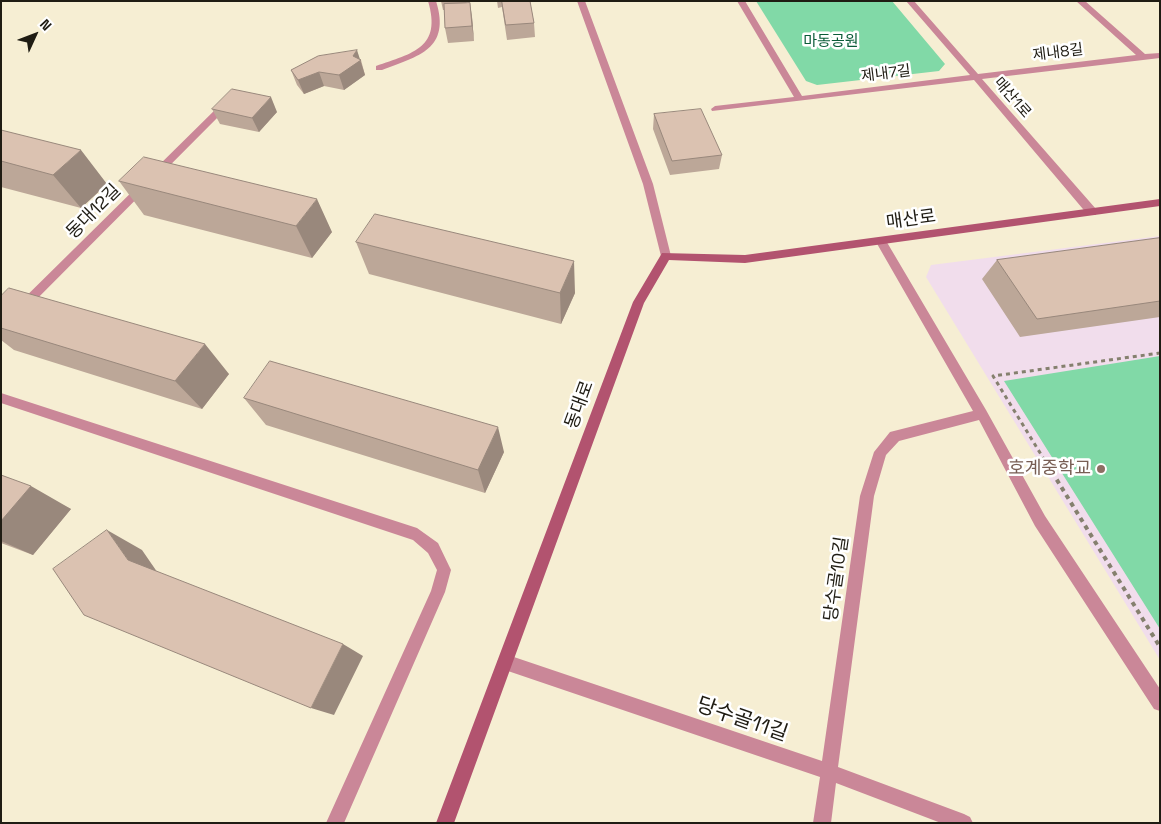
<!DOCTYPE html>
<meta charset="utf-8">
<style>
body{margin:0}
#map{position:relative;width:1161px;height:824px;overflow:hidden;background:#f6eed3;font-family:"Space Grotesk",sans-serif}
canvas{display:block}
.frame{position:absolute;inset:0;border:2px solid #1f1c13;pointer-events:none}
.north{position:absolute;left:10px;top:10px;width:50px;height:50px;-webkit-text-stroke:4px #fff;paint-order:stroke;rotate:47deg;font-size:14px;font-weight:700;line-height:20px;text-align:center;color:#1f1c13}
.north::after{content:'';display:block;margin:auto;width:18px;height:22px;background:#1f1c13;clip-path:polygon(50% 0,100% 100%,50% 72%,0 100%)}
</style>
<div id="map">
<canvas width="1161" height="824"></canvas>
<div class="frame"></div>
<div class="north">N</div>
</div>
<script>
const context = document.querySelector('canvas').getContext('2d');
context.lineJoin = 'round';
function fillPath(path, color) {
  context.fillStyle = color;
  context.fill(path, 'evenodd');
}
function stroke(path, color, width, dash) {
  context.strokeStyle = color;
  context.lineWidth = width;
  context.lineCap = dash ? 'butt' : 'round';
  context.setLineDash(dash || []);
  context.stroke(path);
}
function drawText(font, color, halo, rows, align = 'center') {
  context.font = font + ' "Space Grotesk","Noto Sans KR",sans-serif';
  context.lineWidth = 5;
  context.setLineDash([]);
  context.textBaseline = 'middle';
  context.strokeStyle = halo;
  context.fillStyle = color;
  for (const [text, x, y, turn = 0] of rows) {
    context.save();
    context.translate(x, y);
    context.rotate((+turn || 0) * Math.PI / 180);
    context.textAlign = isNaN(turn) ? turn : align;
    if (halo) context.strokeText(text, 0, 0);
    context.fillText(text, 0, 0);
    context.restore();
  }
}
fillPath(new Path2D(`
 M 1160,236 L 1160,660 L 926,277 L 931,265 Z`), '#f1ddec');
fillPath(new Path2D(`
 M 756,1 L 892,1 L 945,64 L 939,71 L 817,85 L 806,81 Z
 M 1160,356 L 1160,629 L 1004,381 Z`), '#81d9a7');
stroke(new Path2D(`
 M 1053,474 L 993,376 L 1160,353`), '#85806e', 3, [4, 4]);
stroke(new Path2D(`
 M 1052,472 L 1160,647`), '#85806e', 4, [4.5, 4.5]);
fillPath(new Path2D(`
 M 428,1 L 436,1 C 451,49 419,56 382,70 L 376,70 L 376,66 C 413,53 442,48 428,1 Z
 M 1,393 L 417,528 L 438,543 L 451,570 L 445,592 L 344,823 L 326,823 L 431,591 L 437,570 L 428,553 L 413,540 L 1,403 Z`), '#ca8798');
fillPath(new Path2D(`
 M 577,1 L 585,1 L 653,184 L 671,256 L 670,259 L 662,259 L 661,256 L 643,184 Z
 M 737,1 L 745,1 L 802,96 L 970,75 L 906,1 L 914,1 L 978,74 L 1136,55 L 1076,1 L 1085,1 L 1145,54 L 1160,53 L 1160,58 L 982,79 L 1096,209 L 1096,215 L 1088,215 L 974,80 L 712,111 L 711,109 L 715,106 L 794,97 Z
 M 226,101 L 229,102 L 229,106 L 5,331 L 1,332 L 1,321 L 223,102 Z
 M 881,238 L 885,239 L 986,410 L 1045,516 L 1160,689 L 1160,711 L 1154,709 L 1035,526 L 979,420 L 899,441 L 886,455 L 874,496 L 838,767 L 964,814 L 970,817 L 973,823 L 941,823 L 836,783 L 831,823 L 813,823 L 820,777 L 505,670 L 500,667 L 497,662 L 500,657 L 505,654 L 822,761 L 860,496 L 874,452 L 890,432 L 973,411 L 876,242 Z`), '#ca8798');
fillPath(new Path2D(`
 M 1160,199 L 1160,206 L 745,263 L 669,260 L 644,303 L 454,823 L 436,823 L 633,302 L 662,253 L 745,255 Z`), '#b2536f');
fillPath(new Path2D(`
 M 441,1 L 466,1 L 472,17 L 474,41 L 448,43 L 445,28 L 444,10 L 443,10 Z
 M 497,1 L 530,1 L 534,23 L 535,37 L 507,40 L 502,7 L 498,8 Z
 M 360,59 L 361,60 L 365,75 L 344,90 L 324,86 L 304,94 L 297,85 L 291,70 Z
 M 212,109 L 277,112 L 259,132 L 220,124 Z
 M 654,114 L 722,155 L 719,169 L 670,175 L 653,129 Z
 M 1,130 L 107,184 L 81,208 L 1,187 Z
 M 119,181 L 332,232 L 312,258 L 144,215 Z
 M 1160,238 L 1160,317 L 1020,337 L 982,279 L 997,260 Z
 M 356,242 L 575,293 L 561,324 L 369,274 Z
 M 1,296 L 229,374 L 202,409 L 14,350 L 1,340 Z
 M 244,398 L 504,452 L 485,493 L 266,425 Z
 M 1,475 L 71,509 L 33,555 L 1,543 Z`), '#bca798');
fillPath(new Path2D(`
 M 470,3 L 472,17 L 474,41 L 472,26 Z
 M 357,50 L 365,75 L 344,90 L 339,75 Z
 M 319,72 L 324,86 L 304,94 L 298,80 Z
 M 271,97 L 277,112 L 259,132 L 252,118 Z
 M 81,150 L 107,184 L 81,208 L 53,175 Z
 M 317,199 L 332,232 L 312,258 L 296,226 Z
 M 574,261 L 575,293 L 561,324 L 560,293 Z
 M 205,344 L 229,374 L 202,409 L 175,381 Z
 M 498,427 L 504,452 L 485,493 L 478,470 Z
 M 31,486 L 71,509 L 33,555 L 1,541 L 1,521 Z
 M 107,530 L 142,550 L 162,579 L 128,560 Z
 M 343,644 L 363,656 L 334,715 L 311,708 Z`), '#99887c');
const building = new Path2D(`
 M 502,1 L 530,1 L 534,23 L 506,25 Z
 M 470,3 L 472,26 L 445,28 L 444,4 Z
 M 357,50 L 353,56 L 361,60 L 339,75 L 319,72 L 298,80 L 291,70 L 318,56 Z
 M 232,89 L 271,97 L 252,118 L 212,109 Z
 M 701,109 L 722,155 L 672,161 L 654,114 Z
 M 1,130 L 81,150 L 53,175 L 1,161 Z
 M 144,157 L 317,199 L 296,226 L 119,181 Z
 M 375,214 L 574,261 L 560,293 L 356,242 Z
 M 1160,238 L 1160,301 L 1037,319 L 997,260 Z
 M 9,288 L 205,344 L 175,381 L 1,328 L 1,296 Z
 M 270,361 L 498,427 L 478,470 L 244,398 Z
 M 1,475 L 31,486 L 1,521 Z
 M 107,530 L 128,560 L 343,644 L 311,708 L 84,615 L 53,569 Z`);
fillPath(building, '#dbc2b1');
stroke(building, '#99887c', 1);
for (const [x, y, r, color] of [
 [1101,469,5,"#8d6e63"]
]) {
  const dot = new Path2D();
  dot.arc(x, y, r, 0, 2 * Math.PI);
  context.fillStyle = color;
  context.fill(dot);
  stroke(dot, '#fff', 2);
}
drawText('15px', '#095b37', '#fff', [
 ["마동공원",831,42]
]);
drawText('15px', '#1f1c13', '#fff', [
 ["제내8길",1058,53,-7],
 ["제내7길",886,74,-7],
 ["매산1로",1012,98,49]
]);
drawText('18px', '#1f1c13', '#fff', [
 ["동대12길",94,212,-45],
 ["매산로",911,220,-8],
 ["동대로",580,405,-70],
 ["당수골10길",837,579,-82]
]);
drawText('18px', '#785e54', '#fff', [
 ["호계중학교",1091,469]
], 'right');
drawText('21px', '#1f1c13', '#fff', [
 ["당수골11길",742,720,19]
]);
</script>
